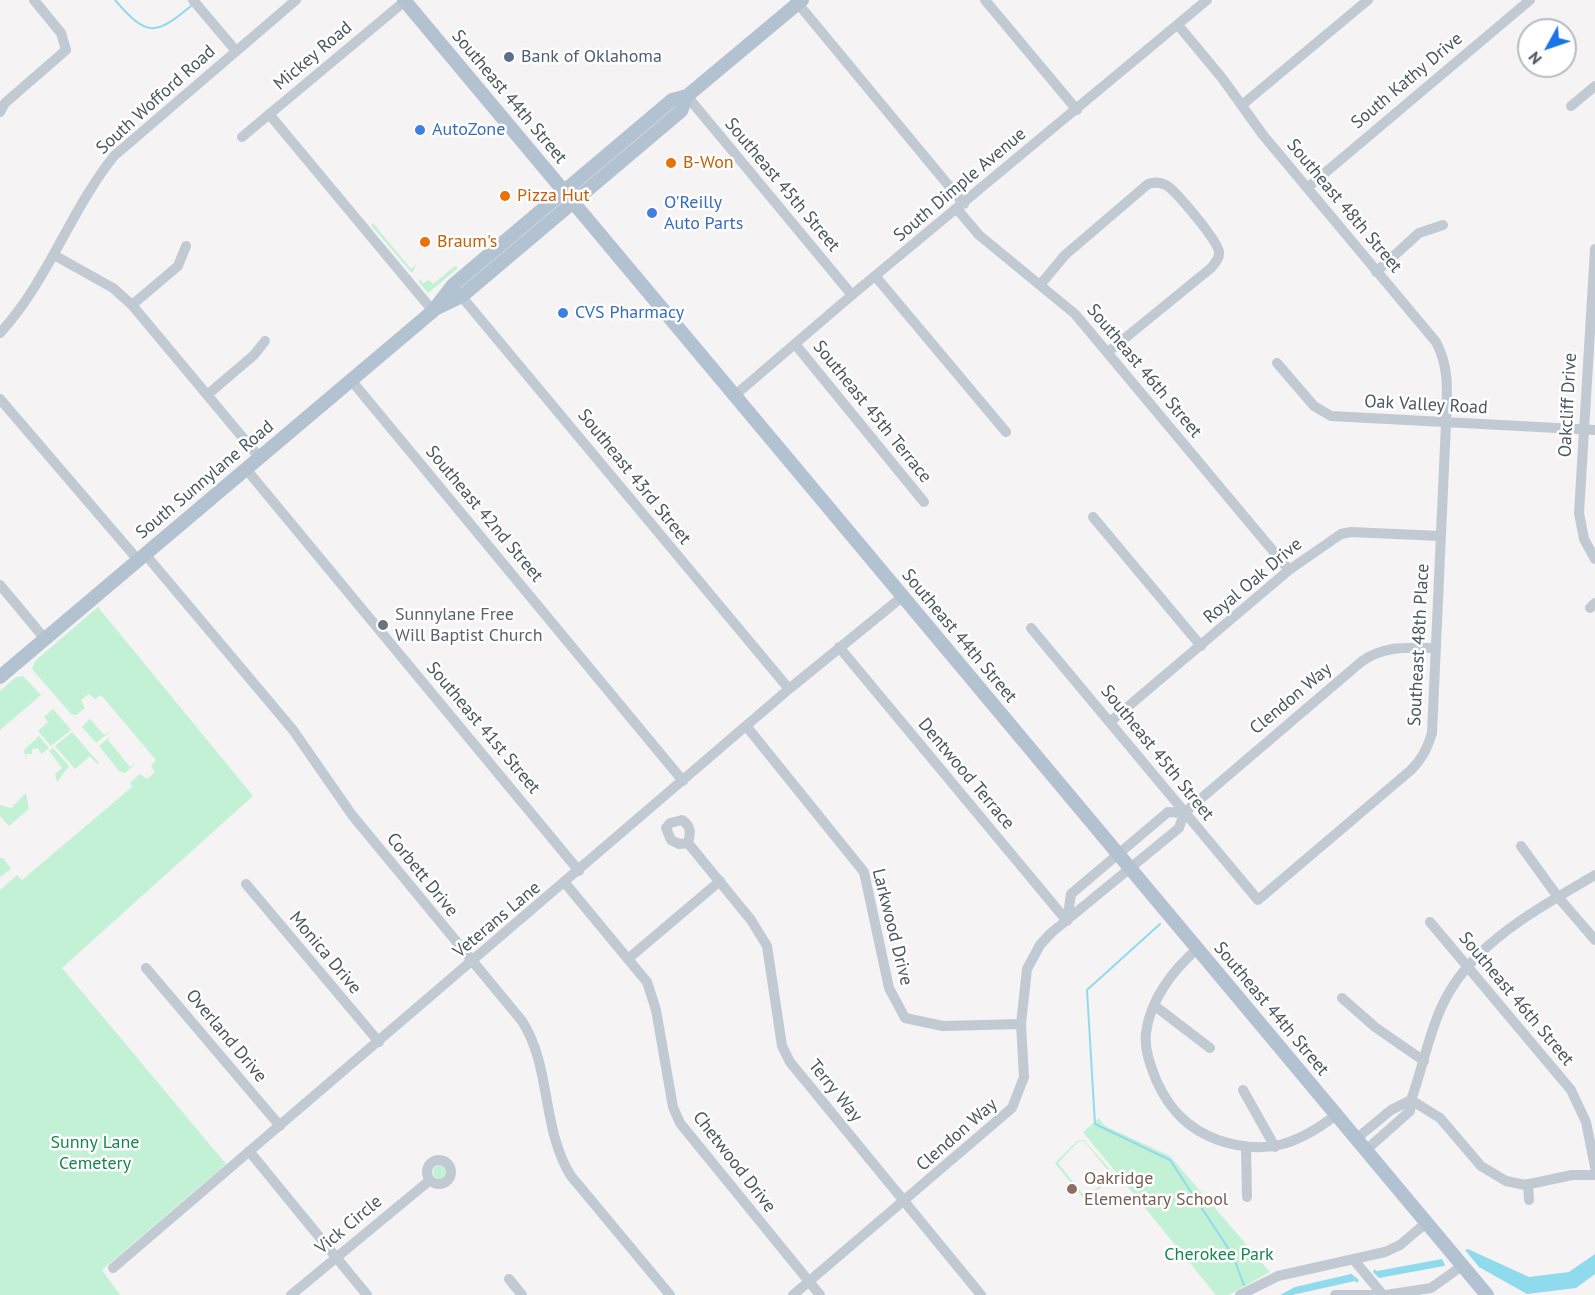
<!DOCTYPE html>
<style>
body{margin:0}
#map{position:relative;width:1595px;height:1295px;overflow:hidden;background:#f5f3f3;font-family:"PT Sans",sans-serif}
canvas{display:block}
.north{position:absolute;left:1517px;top:18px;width:60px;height:60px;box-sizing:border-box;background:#fff;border:2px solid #b7bbc0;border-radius:50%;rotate:230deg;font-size:16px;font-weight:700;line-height:24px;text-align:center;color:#4a5661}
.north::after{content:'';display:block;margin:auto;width:21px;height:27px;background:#1a73e8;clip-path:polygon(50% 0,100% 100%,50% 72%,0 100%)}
</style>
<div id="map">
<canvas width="1595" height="1295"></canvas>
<div class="north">N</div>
</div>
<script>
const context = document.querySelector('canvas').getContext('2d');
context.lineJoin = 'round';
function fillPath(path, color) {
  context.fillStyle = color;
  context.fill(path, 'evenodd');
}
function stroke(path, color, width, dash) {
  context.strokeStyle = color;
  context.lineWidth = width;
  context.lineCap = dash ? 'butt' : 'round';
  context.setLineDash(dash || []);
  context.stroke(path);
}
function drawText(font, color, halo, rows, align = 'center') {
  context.font = font + ' "PT Sans",sans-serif';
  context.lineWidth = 5;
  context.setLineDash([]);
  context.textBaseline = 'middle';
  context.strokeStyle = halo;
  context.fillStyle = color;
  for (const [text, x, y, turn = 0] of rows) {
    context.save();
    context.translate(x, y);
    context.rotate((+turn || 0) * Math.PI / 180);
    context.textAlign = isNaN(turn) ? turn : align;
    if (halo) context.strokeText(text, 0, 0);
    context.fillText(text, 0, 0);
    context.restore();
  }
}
fillPath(new Path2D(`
 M 373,223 L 411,269 L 416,264 L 413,272 L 411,272 L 371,225 Z
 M 455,266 L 458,268 L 428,293 L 419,282 L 420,279 L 423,283 L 429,280 L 433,284 Z
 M 98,607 L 253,796 L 62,968 L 226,1164 L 102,1270 L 120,1295 L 0,1295 L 0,890 L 17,875 L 22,880 L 132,787 L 130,783 L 140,774 L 147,779 L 155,772 L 151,766 L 156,760 L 101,695 L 95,699 L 89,694 L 81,700 L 85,708 L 76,715 L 71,714 L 32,669 L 35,661 Z
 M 23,676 L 41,695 L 0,730 L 0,691 L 16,677 Z
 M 53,709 L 71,730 L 51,746 L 38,731 L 48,722 L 44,717 Z
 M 95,713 L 90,719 L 104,735 L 110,732 L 96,743 L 82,727 Z
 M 72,732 L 99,763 L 97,764 L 90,756 L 75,769 L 55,746 Z
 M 112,735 L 108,740 L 130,767 L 136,763 L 125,773 L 119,771 L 99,746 Z
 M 39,736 L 49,748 L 41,754 L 38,748 L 32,749 L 32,754 L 26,754 L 27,762 L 24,750 Z
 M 53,748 L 69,766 L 57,782 L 55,774 L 62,768 L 49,751 Z
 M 26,793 L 29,809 L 9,826 L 0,816 L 0,805 L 11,808 Z
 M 0,858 L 3,858 L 11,869 L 0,877 Z
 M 1099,1118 L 1105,1126 L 1170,1156 L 1270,1272 L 1229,1295 L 1216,1295 L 1083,1132 Z
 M 1084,1140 L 1113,1173 L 1110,1181 L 1084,1199 L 1055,1163 L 1077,1141 ZM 1084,1141 L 1111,1174 L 1109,1179 L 1085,1197 L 1058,1163 L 1078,1142 Z
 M433 1172a7 7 0 1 1 14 0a7 7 0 1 1-14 0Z`), '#c3f1d5');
fillPath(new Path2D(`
 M 1468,1249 L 1529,1277 L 1569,1272 L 1595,1254 L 1595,1274 L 1576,1288 L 1527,1294 L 1479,1267 L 1465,1250 Z
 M 1442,1259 L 1445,1265 L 1444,1266 L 1379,1278 L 1373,1272 L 1374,1269 L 1377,1271 Z
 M 1349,1272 L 1359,1280 L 1357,1283 L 1355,1281 L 1292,1295 L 1280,1295 L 1295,1287 L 1351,1274 Z`), '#90daee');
stroke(new Path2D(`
 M 115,0 C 147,37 155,36 191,6
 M 1160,924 L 1087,990 L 1095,1124 L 1170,1160 L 1232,1254 L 1244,1285`), '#90daee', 2);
stroke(new Path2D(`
 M 193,0 L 236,51
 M 795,0 L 964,204
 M 985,0 L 1077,110
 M 687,96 L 852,295
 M 1242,105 L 1368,0
 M 1571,106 L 1595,86
 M 0,112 L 5,103 L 66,50 L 61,33 L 34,0
 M 269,114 L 433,311
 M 242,137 L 405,1
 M 1307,188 L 1530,0
 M 957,209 L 979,235 L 1075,314 L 1289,570
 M 1595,249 L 1579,513 L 1584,539 L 1595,559
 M 54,255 L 113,288 L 132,305 L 259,457
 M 1376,272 L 1419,233 L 1443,225
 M 876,277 L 1006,432
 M 1040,285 L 1065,255 L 1148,184 C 1154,182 1160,182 1166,185 C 1176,191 1218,241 1219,252 C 1220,258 1215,263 1211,268 L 1108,352
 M 457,291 L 789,689
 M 132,305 L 178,266 L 186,246
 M 0,333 C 48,281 70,211 114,156 L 296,0
 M 795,344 L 924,502
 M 1277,363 L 1314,406 L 1331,416 L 1595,430
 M 351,380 L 683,781
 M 207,395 L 254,355 L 265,341
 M 734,396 L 852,295 L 1207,0
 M 0,399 L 138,560
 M 246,469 L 579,871
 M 1093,517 L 1201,646
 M 145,554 L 293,730 L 352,815 L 522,1021 C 552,1068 541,1128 571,1176 L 670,1295
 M 0,585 L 45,639
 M 1590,608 L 1595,603
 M 1031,628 L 1258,900 L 1411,770 C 1422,759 1427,749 1432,733 L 1446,423 C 1447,394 1450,368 1436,342 L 1263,135 L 1222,78 L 1178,25
 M 839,647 L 1067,921
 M 1111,721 L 1289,570 L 1341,534 L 1351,532 L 1440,536
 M 747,727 L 864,872 L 889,988 L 905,1018 L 943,1026 L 1021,1024
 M 682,820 C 691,826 691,833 688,843 L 679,844 L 671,840 L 666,828 L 670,823 Z
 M 688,843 L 751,920 L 767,946 L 782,1046 L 790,1062 L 981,1295
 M 1521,846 L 1558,897 L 1595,940
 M 565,883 L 647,982 L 656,1010 L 673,1107 L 680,1123 L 820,1295
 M 246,884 L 379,1042
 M 1067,921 L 1071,894 L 1168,812 L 1184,813
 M 1430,922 L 1571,1090 L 1586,1122 L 1595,1167
 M 1197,949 C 1173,970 1150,1000 1146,1033 C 1144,1050 1151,1067 1157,1082 C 1170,1110 1188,1129 1218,1140 C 1265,1156 1297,1145 1336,1115
 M 629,958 L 720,881
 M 146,968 L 280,1126
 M 1342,998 L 1375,1027 L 1424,1061
 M 1155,1006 L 1210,1048
 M 1243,1090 L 1275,1147
 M 1411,1100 L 1440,1118 L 1481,1166 L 1506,1181 L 1525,1185 L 1572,1175 L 1595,1175
 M 1356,1139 L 1391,1110 L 1411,1100
 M 1246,1148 L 1247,1197
 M 249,1151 L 367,1295
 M 1365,1151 L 1410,1111 L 1411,1100 C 1422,1070 1428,1037 1441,1008 C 1469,944 1538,909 1595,875
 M427 1172a12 12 0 1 1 24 0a12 12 0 1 1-24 0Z
 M 1528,1184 L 1529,1200
 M 1353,1259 L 1383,1295
 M 113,1268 L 789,689 L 902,597
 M 509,1279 L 522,1295
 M 291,1295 L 429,1181
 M 793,1295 L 1012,1108 L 1024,1077 L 1021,1024 L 1027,969 L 1040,945 L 1051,933 L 1179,828 L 1184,813 L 1361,662 C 1384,645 1408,648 1435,648
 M 1240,1295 L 1278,1276 L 1385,1252 L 1400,1245 L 1426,1223
 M 1335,1295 L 1372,1295
 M 1386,1295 L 1431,1288 L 1462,1266`), '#c1cad2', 10);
stroke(new Path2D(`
 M 404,0 L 1487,1295
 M 437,308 L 462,296 L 681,111 L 687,96
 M 0,677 L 433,311 L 453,285 L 672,100 L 687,96 L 802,0`), '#b3c2d1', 14);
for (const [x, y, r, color] of [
 [509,57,6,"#5c6f8a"],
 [420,130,6,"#3f7fe0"],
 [671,163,6,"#e8710a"],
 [505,196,6,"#e8710a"],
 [652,213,6,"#3f7fe0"],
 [425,242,6,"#e8710a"],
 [563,313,6,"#3f7fe0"],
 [383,625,6,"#6b7280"],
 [1072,1189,6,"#8d6e63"]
]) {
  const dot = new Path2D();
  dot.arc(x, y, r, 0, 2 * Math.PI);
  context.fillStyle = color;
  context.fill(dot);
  stroke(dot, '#fff', 2);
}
drawText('18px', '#4a5661', '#fff', [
 ["Mickey Road",313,56,-40],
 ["South Kathy Drive",1407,81,-40],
 ["Southeast 44th Street",509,97,50],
 ["South Wofford Road",156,100,-42],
 ["Southeast 45th Street",782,185,50],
 ["South Dimple Avenue",960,185,-40],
 ["Southeast 48th Street",1344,206,50],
 ["Southeast 46th Street",1144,371,50],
 ["Oak Valley Road",1426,405,3],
 ["Oakcliff Drive",1568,405,-87],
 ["Southeast 45th Terrace",872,412,51],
 ["Southeast 43rd Street",634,477,51],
 ["South Sunnylane Road",205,480,-40],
 ["Southeast 42nd Street",484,514,50],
 ["Royal Oak Drive",1253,581,-40],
 ["Southeast 44th Street",959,636,50],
 ["Southeast 48th Place",1419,645,-87],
 ["Clendon Way",1291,699,-40],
 ["Southeast 41st Street",483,728,50],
 ["Southeast 45th Street",1157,753,51],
 ["Dentwood Terrace",966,774,50],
 ["Corbett Drive",422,875,51],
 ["Veterans Lane",497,920,-40],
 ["Larkwood Drive",892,927,76],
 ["Monica Drive",325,953,50],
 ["Southeast 46th Street",1516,999,50],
 ["Southeast 44th Street",1271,1009,50],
 ["Overland Drive",226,1036,50],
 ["Terry Way",835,1091,51],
 ["Clendon Way",957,1135,-41],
 ["Chetwood Drive",734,1162,52],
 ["Vick Circle",349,1225,-40]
]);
drawText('18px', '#4e5e75', '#fff', [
 ["Bank of Oklahoma",521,57]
], 'left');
drawText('18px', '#366cbe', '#fff', [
 ["AutoZone",432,130],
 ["O'Reilly",664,203],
 ["Auto Parts",664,224],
 ["CVS Pharmacy",575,313]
], 'left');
drawText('18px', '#c56008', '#fff', [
 ["B-Won",683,163],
 ["Pizza Hut",517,196],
 ["Braum's",437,242]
], 'left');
drawText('18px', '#5b616d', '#fff', [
 ["Sunnylane Free",395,615],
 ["Will Baptist Church",395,636]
], 'left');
drawText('18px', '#17864f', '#fff', [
 ["Sunny Lane",95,1143],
 ["Cemetery",95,1164],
 ["Cherokee Park",1219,1255]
]);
drawText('18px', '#785e54', '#fff', [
 ["Oakridge",1084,1179],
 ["Elementary School",1084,1200]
], 'left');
</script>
